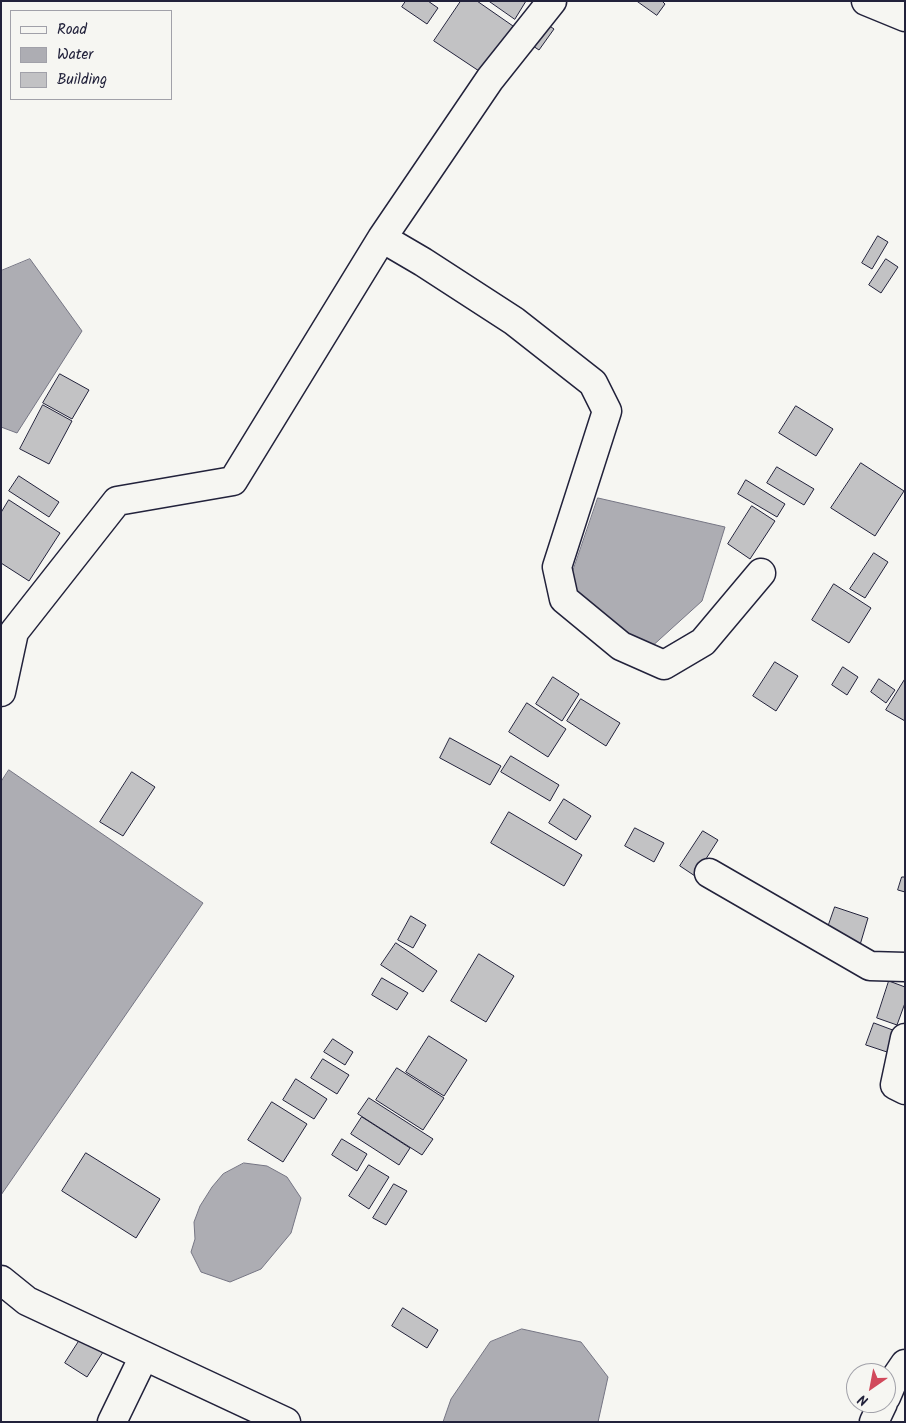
<!DOCTYPE html>
<style>
body{margin:0}
#map{position:relative;width:906px;height:1423px;overflow:hidden;background:#f6f6f2;font-family:Kalam,sans-serif}
canvas{display:block}
.frame{position:absolute;inset:0;border:2px solid #22223b;pointer-events:none}
.legend{position:absolute;left:10px;top:10px;width:162px;height:90px;box-sizing:border-box;background:#f6f6f2;border:1px solid #a1a1a9;margin:0;padding:6px 9px;list-style:none;font-size:15px;color:#22223b}
.legend li{display:flex;align-items:center;gap:10px;height:25px}
.legend b{width:25px;border:1px solid #a1a1a9}
.north{position:absolute;left:846px;top:1363px;width:50px;height:50px;box-sizing:border-box;background:#f6f6f2;border:1px solid #a1a1a9;border-radius:50%;rotate:213deg;font-size:14px;font-weight:700;line-height:20px;text-align:center;color:#22223b}
.north::after{content:'';display:block;margin:auto;width:18px;height:22px;background:#d1495b;clip-path:polygon(50% 0,100% 100%,50% 72%,0 100%)}
</style>
<div id="map">
<canvas width="906" height="1423"></canvas>
<div class="frame"></div>
<ul class="legend">
<li><b style="height:6px;background:#f6f6f2"></b>Road</li>
<li><b style="height:14px;background:#adadb3"></b>Water</li>
<li><b style="height:14px;background:#c2c2c4"></b>Building</li>
</ul>
<div class="north">N</div>
</div>
<script>
const context = document.querySelector('canvas').getContext('2d');
context.lineJoin = 'round';
function fillPath(path, color) {
  context.fillStyle = color;
  context.fill(path, 'evenodd');
}
function stroke(path, color, width, dash) {
  context.strokeStyle = color;
  context.lineWidth = width;
  context.lineCap = dash ? 'butt' : 'round';
  context.setLineDash(dash || []);
  context.stroke(path);
}
const water = new Path2D(`
 M 30,259 L 82,331 L 17,433 L 1,427 L 1,271 Z
 M 598,498 L 725,527 L 702,601 L 649,649 L 568,586 Z
 M 9,770 L 203,903 L 1,1195 L 1,782 Z
 M 244,1163 L 267,1166 L 287,1177 L 301,1198 L 291,1233 L 261,1269 L 230,1282 L 201,1272 L 191,1252 L 195,1239 L 194,1222 L 200,1206 L 212,1187 L 223,1174 Z
 M 522,1329 L 581,1342 L 608,1377 L 598,1422 L 443,1422 L 451,1399 L 490,1342 Z`);
fillPath(water, '#adadb3');
stroke(water, '#757583', 1);
const building = new Path2D(`
 M 406,1 L 428,1 L 438,8 L 427,24 L 402,7 Z
 M 461,1 L 477,1 L 513,26 L 482,73 L 434,41 Z
 M 489,1 L 526,1 L 515,19 Z
 M 637,1 L 662,1 L 665,4 L 657,15 Z
 M 541,20 L 554,29 L 539,50 L 527,42 Z
 M 878,236 L 888,242 L 872,269 L 862,263 Z
 M 886,259 L 898,267 L 881,293 L 869,285 Z
 M 60,374 L 89,390 L 72,419 L 43,403 Z
 M 43,405 L 72,421 L 49,464 L 20,449 Z
 M 796,406 L 833,429 L 816,456 L 779,433 Z
 M 861,463 L 904,491 L 875,536 L 831,508 Z
 M 777,467 L 814,489 L 804,505 L 767,483 Z
 M 19,476 L 59,502 L 49,517 L 9,491 Z
 M 746,480 L 785,504 L 777,517 L 738,494 Z
 M 9,500 L 60,533 L 29,581 L 1,563 L 1,513 Z
 M 752,506 L 775,521 L 750,559 L 728,544 Z
 M 874,553 L 888,562 L 865,598 L 850,589 Z
 M 834,584 L 871,608 L 849,643 L 812,620 Z
 M 775,662 L 798,676 L 776,711 L 753,696 Z
 M 843,667 L 858,677 L 847,695 L 832,685 Z
 M 553,677 L 579,694 L 562,721 L 536,704 Z
 M 879,679 L 895,690 L 886,703 L 871,692 Z
 M 905,679 L 905,721 L 886,710 Z
 M 581,699 L 620,723 L 606,746 L 567,721 Z
 M 527,703 L 566,729 L 548,757 L 509,732 Z
 M 450,738 L 501,766 L 490,785 L 440,758 Z
 M 511,756 L 559,785 L 550,801 L 501,772 Z
 M 132,772 L 155,787 L 123,836 L 100,822 Z
 M 564,799 L 591,816 L 576,840 L 549,823 Z
 M 509,812 L 582,855 L 564,886 L 491,843 Z
 M 635,828 L 664,843 L 654,862 L 625,846 Z
 M 703,831 L 718,840 L 695,876 L 680,866 Z
 M 902,877 L 905,877 L 905,892 L 898,890 Z
 M 835,907 L 868,918 L 860,945 L 826,933 Z
 M 411,916 L 426,925 L 413,948 L 398,940 Z
 M 396,943 L 437,971 L 423,992 L 381,965 Z
 M 479,954 L 514,976 L 486,1022 L 451,1001 Z
 M 382,978 L 408,993 L 397,1010 L 372,995 Z
 M 889,981 L 905,987 L 905,1003 L 897,1025 L 877,1018 Z
 M 874,1023 L 898,1032 L 890,1053 L 866,1045 Z
 M 429,1036 L 467,1060 L 444,1096 L 406,1072 Z
 M 333,1039 L 353,1052 L 345,1065 L 324,1052 Z
 M 323,1059 L 349,1075 L 337,1094 L 311,1078 Z
 M 397,1068 L 444,1098 L 423,1130 L 376,1100 Z
 M 296,1079 L 327,1099 L 314,1119 L 283,1100 Z
 M 369,1098 L 433,1139 L 422,1155 L 358,1114 Z
 M 272,1102 L 307,1124 L 283,1162 L 248,1140 Z
 M 362,1117 L 410,1148 L 399,1165 L 351,1134 Z
 M 342,1139 L 367,1154 L 357,1171 L 332,1155 Z
 M 86,1153 L 160,1199 L 136,1238 L 62,1191 Z
 M 369,1165 L 389,1177 L 369,1209 L 349,1196 Z
 M 394,1184 L 407,1191 L 386,1225 L 373,1218 Z
 M 403,1308 L 438,1330 L 427,1348 L 392,1326 Z
 M 83,1335 L 105,1349 L 87,1377 L 65,1363 Z`);
fillPath(building, '#c2c2c4');
stroke(building, '#22223b', 1);
const street = new Path2D(`
 M 866,1 L 905,17
 M 382,238 L 423,262 L 514,321 L 593,383 L 607,411 L 557,567 L 564,599 L 621,646 L 664,665 L 703,642 L 761,573
 M 1,692 L 14,632 L 117,501 L 233,481 L 382,238 L 490,79 L 552,1
 M 709,873 L 870,966 L 905,967
 M 905,1038 L 895,1085 L 905,1090
 M 1,1280 L 27,1301 L 286,1422
 M 886,1397 L 892,1383 L 905,1364
 M 112,1422 L 144,1356
 M 874,1422 L 883,1403`);
stroke(street, '#22223b', 31);
stroke(street, '#f6f6f2', 28);
</script>
